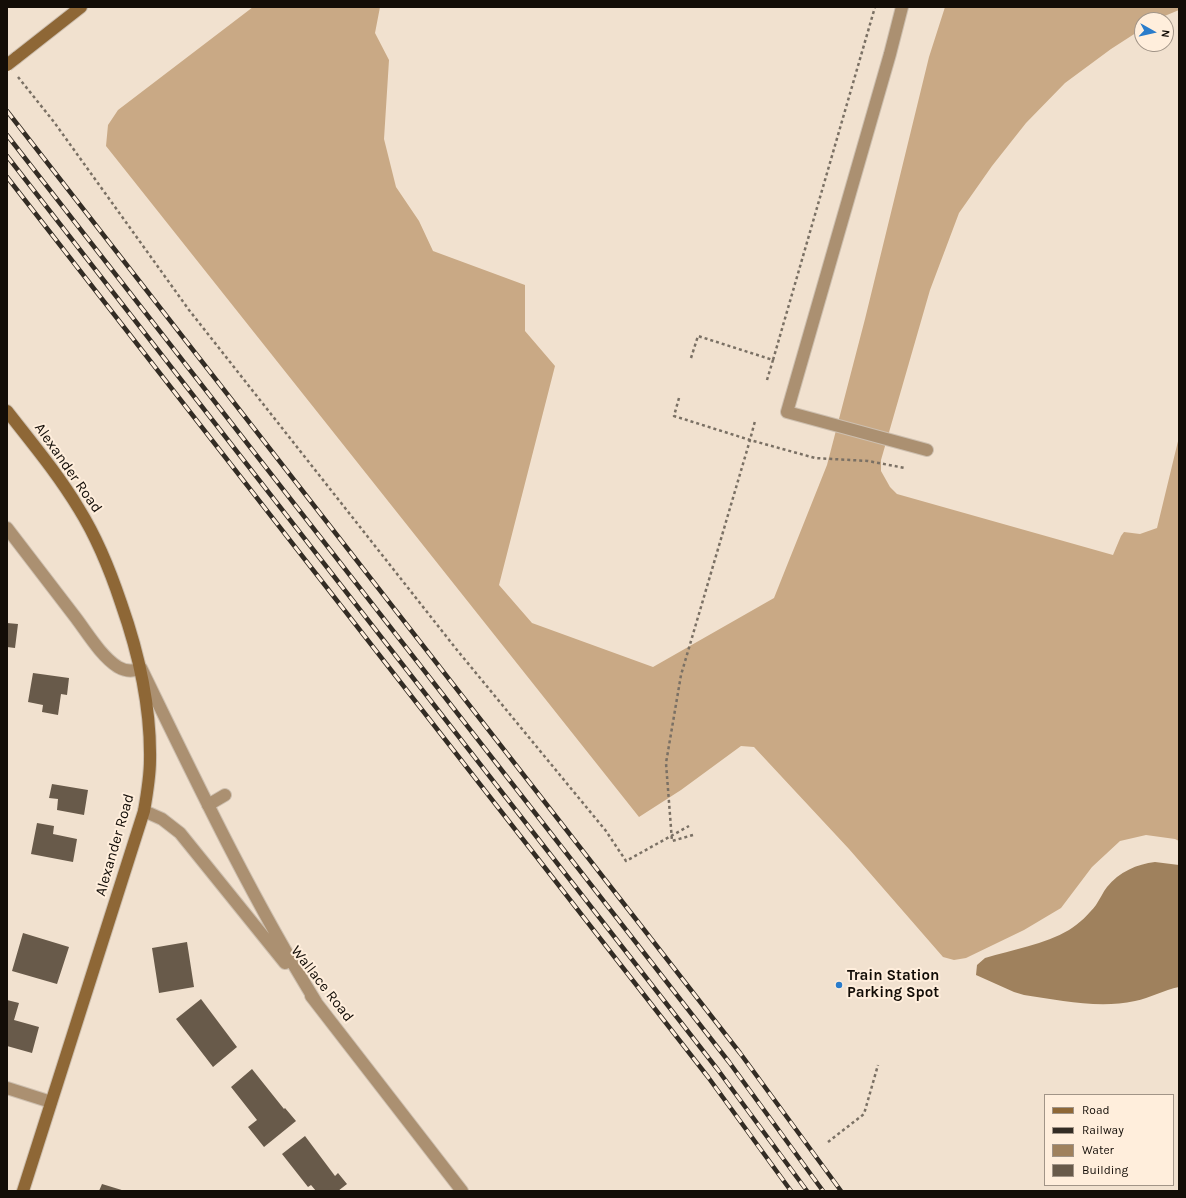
<!DOCTYPE html>
<style>
body{margin:0}
#map{position:relative;width:1186px;height:1198px;overflow:hidden;background:#f1e1cf;font-family:Karla,sans-serif}
canvas{display:block}
.frame{position:absolute;inset:0;border:8px solid #130d07;pointer-events:none}
.legend{position:absolute;left:1044px;top:1094px;width:130px;height:92px;box-sizing:border-box;background:#ffeedc;border:1px solid #a19487;margin:0;padding:5px 7px;list-style:none;font-size:12px;color:#130d07}
.legend li{display:flex;align-items:center;gap:8px;height:20px}
.legend b{width:20px;border:1px solid #a19487}
.north{position:absolute;left:1134px;top:12px;width:40px;height:40px;box-sizing:border-box;background:#ffeedc;border:1px solid #a19487;border-radius:50%;rotate:98deg;font-size:11px;font-weight:700;line-height:16px;text-align:center;color:#130d07}
.north::after{content:'';display:block;margin:auto;width:14px;height:18px;background:#2a7ccb;clip-path:polygon(50% 0,100% 100%,50% 72%,0 100%)}
</style>
<div id="map">
<canvas width="1186" height="1198"></canvas>
<div class="frame"></div>
<ul class="legend">
<li><b style="height:5px;background:#8e6736"></b>Road</li>
<li><b style="height:5px;background:#332c24"></b>Railway</li>
<li><b style="height:11px;background:#9f815d"></b>Water</li>
<li><b style="height:11px;background:#685a4a"></b>Building</li>
</ul>
<div class="north">N</div>
</div>
<script>
const context = document.querySelector('canvas').getContext('2d');
context.lineJoin = 'round';
function fillPath(path, color) {
  context.fillStyle = color;
  context.fill(path, 'evenodd');
}
function stroke(path, color, width, dash) {
  context.strokeStyle = color;
  context.lineWidth = width;
  context.lineCap = dash ? 'butt' : 'round';
  context.setLineDash(dash || []);
  context.stroke(path);
}
function drawText(font, color, halo, rows, align = 'center') {
  context.font = font + ' Karla,sans-serif';
  context.lineWidth = 4;
  context.setLineDash([]);
  context.textBaseline = 'middle';
  context.strokeStyle = halo;
  context.fillStyle = color;
  for (const [text, x, y, turn = 0] of rows) {
    context.save();
    context.translate(x, y);
    context.rotate((+turn || 0) * Math.PI / 180);
    context.textAlign = isNaN(turn) ? turn : align;
    if (halo) context.strokeText(text, 0, 0);
    context.fillText(text, 0, 0);
    context.restore();
  }
}
fillPath(new Path2D(`
 M 253,7 L 380,7 L 375,33 L 389,60 L 384,139 L 396,187 L 419,221 L 433,251 L 525,285 L 525,331 L 555,366 L 499,585 L 532,623 L 653,667 L 774,598 L 827,465 L 865,319 L 929,57 L 945,7 L 1179,7 L 1179,10 L 1155,20 L 1142,20 L 1142,29 L 1111,49 L 1065,83 L 1026,123 L 992,166 L 959,213 L 930,290 L 881,460 L 881,471 L 890,487 L 897,494 L 1113,555 L 1121,536 L 1124,532 L 1140,534 L 1157,528 L 1179,437 L 1179,841 L 1175,839 L 1146,835 L 1120,841 L 1092,867 L 1061,908 L 1024,930 L 966,958 L 954,960 L 943,957 L 849,849 L 754,747 L 741,746 L 681,790 L 639,817 L 106,146 L 108,125 L 118,110 Z`), '#c9a985');
fillPath(new Path2D(`
 M 1155,862 L 1179,865 L 1179,987 C 1164,990 1150,998 1135,1001 C 1098,1009 1060,1000 1024,995 L 1014,992 L 976,975 L 977,965 L 985,958 C 1012,950 1045,944 1069,930 C 1079,924 1089,914 1096,905 C 1100,899 1103,892 1107,887 C 1119,872 1137,864 1155,862 Z`), '#9f815d');
fillPath(new Path2D(`
 M 7,623 L 18,624 L 15,648 L 7,647 Z
 M 33,673 L 69,678 L 67,695 L 61,694 L 58,715 L 42,712 L 43,705 L 28,702 Z
 M 52,784 L 88,790 L 84,815 L 57,810 L 58,799 L 49,798 Z
 M 37,823 L 54,826 L 53,834 L 77,839 L 73,862 L 31,854 Z
 M 23,933 L 69,947 L 57,984 L 12,971 Z
 M 187,942 L 194,987 L 159,993 L 152,948 Z
 M 201,999 L 237,1047 L 213,1067 L 176,1019 Z
 M 7,1000 L 19,1003 L 14,1020 L 39,1027 L 32,1053 L 7,1046 Z
 M 252,1069 L 284,1109 L 285,1108 L 296,1121 L 264,1147 L 248,1127 L 257,1120 L 231,1087 Z
 M 305,1136 L 335,1176 L 338,1173 L 347,1184 L 338,1191 L 316,1191 L 311,1185 L 308,1187 L 282,1154 Z
 M 102,1184 L 125,1191 L 99,1191 Z`), '#685a4a');
const lane = new Path2D(`
 M 902,7 L 890,54 L 787,412 L 927,450
 M 208,805 L 225,795`);
const street = new Path2D(`
 M 7,528 C 30,558 53,588 76,618 C 88,634 101,656 118,667 C 125,671 133,672 141,668 C 196,781 250,895 316,1002
 M 144,811 L 162,819 L 180,833 L 285,963
 M 311,996 L 462,1191
 M 7,1088 L 51,1102`);
const secondary = new Path2D(`
 M 16,58 L 81,7
 M 7,411 C 32,443 58,474 79,509 C 97,538 110,570 121,603 C 139,654 151,705 150,760 C 150,777 147,794 144,811 L 23,1191`);
stroke(lane, '#cdbfaf', 14);
stroke(street, '#cdbfaf', 14);
stroke(secondary, '#cdbfaf', 14);
stroke(new Path2D(`
 M 18,77 L 54,122 L 189,310 L 457,650 L 606,831 L 626,861 L 689,826
 M 691,358 L 698,336 L 773,360 L 875,7
 M 767,380 L 773,360
 M 679,398 L 674,416 L 750,440 L 755,421
 M 693,835 L 672,841 L 666,763 L 681,675 L 750,440 L 815,458 L 868,461 L 905,468
 M 828,1142 L 864,1114 L 878,1065`), '#7a7064', 2.5, [3, 3]);
stroke(lane, '#ab9071', 12);
stroke(street, '#ab9071', 12);
stroke(secondary, '#8e6736', 12);
const rail = new Path2D(`
 M 7,111 L 740,1053 L 841,1191
 M 7,135 L 729,1062 L 823,1191
 M 7,156 L 718,1070 L 807,1191
 M 7,177 L 708,1077 L 791,1191`);
stroke(rail, '#332c24', 4.5);
stroke(rail, '#ffeedc', 3, [9]);
const secondaryBridge = new Path2D(`
 M 7,65 L 16,58`);
stroke(secondaryBridge, '#cdbfaf', 14, []);
stroke(secondaryBridge, '#8e6736', 12);
for (const [x, y, r, color] of [
 [839,985,4,"#2a7ccb"]
]) {
  const dot = new Path2D();
  dot.arc(x, y, r, 0, 2 * Math.PI);
  context.fillStyle = color;
  context.fill(dot);
  stroke(dot, '#ffeedc', 1.5);
}
drawText('15px', '#130d07', '#ffeedc', [
 ["Alexander Road",68,468,55],
 ["Alexander Road",115,845,-74],
 ["Wallace Road",322,984,52]
]);
drawText('bold 15px', '#130d07', '#ffeedc', [
 ["Train Station",847,976],
 ["Parking Spot",847,993]
], 'left');
</script>
